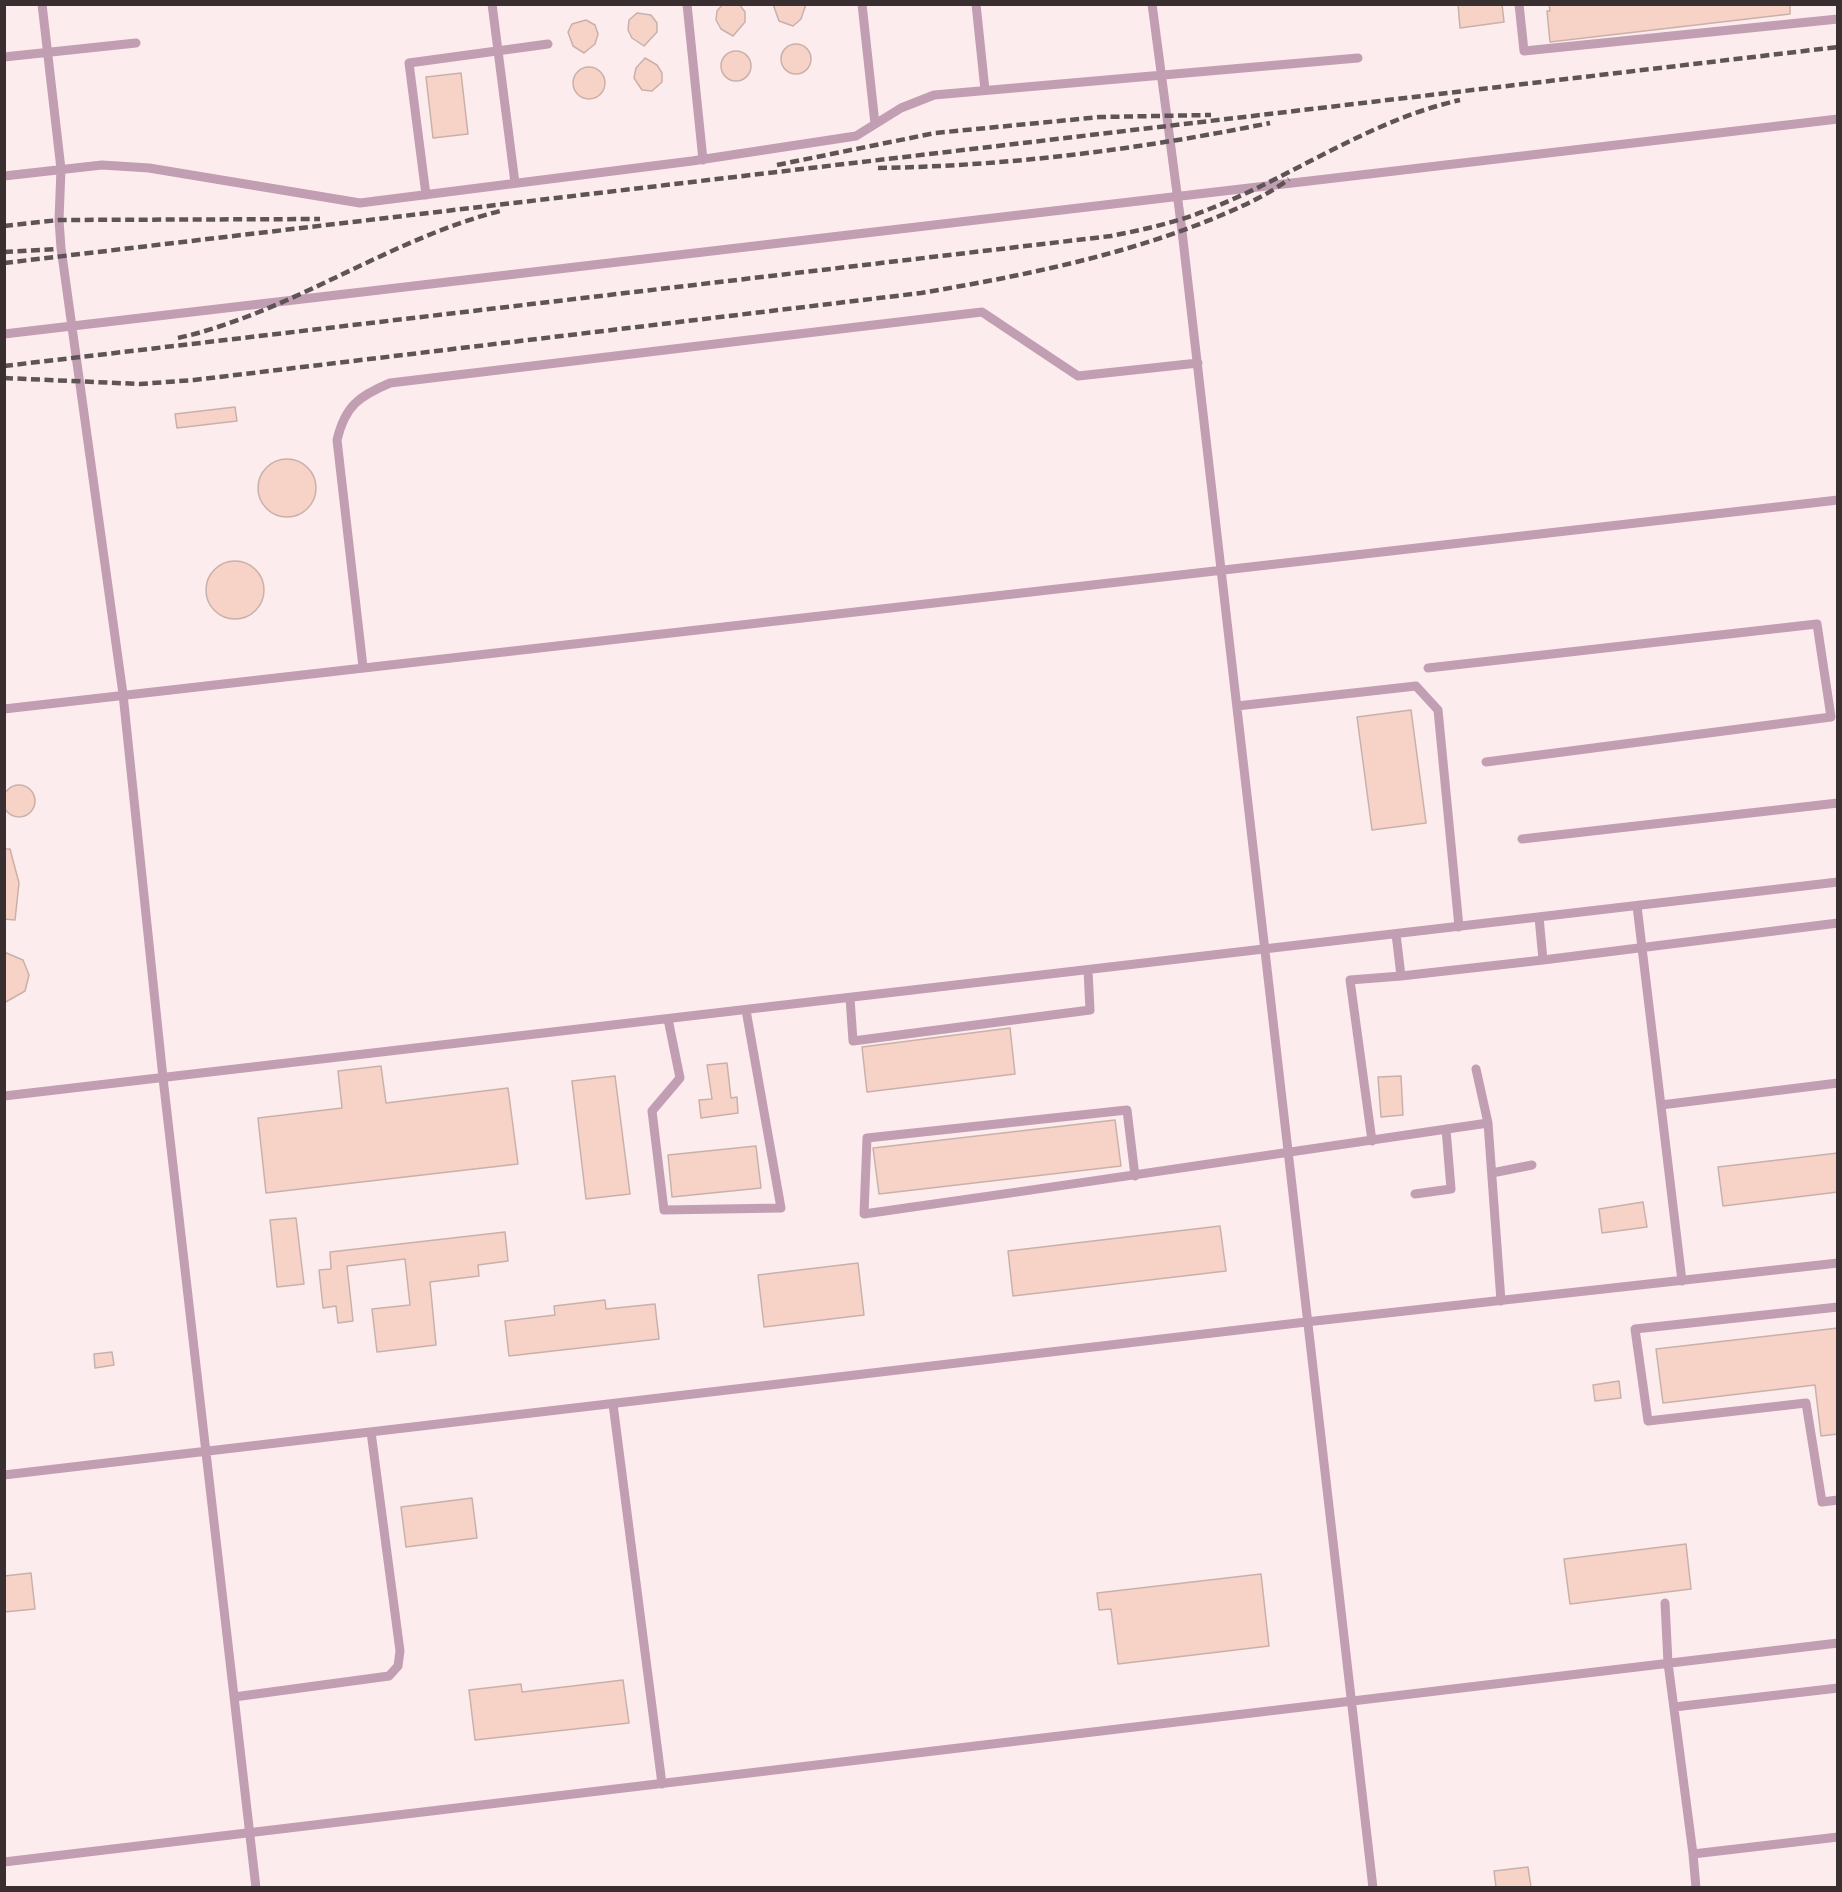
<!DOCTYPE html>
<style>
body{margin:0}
#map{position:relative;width:1842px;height:1892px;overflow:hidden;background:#fceced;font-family:"Open Sans",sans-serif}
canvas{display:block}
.frame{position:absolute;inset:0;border:6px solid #392f30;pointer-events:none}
</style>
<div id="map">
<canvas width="1842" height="1892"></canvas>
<div class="frame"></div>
</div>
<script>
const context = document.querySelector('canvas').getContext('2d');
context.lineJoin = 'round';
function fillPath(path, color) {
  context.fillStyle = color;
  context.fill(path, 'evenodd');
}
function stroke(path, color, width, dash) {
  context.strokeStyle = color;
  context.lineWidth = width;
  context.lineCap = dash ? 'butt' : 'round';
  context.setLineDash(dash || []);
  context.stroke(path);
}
const building = new Path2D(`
 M 723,4 L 739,4 L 745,12 L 745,22 L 733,36 L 721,29 L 716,20 L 717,11 Z
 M 773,4 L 806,4 L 801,19 L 793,26 L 779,21 Z
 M 1458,4 L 1502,4 L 1504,22 L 1460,28 Z
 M 1549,4 L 1790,4 L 1790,14 L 1550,42 L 1547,11 L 1550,11 Z
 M 637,13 L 651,15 L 657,23 L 657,32 L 644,46 L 632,38 L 628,30 L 629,20 Z
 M 586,20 L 595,25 L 598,34 L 595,44 L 584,53 L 573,46 L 568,32 L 572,24 Z
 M781 59a15 15 0 1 1 30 0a15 15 0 1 1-30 0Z
 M721 66a15 15 0 1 1 30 0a15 15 0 1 1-30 0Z
 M 645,58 L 657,65 L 662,73 L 662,82 L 652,91 L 642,90 L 634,78 L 636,68 Z
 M573 83a16 16 0 1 1 32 0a16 16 0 1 1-32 0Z
 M 461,73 L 468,134 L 433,138 L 426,77 Z
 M 235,407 L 237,421 L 177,428 L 175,414 Z
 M258 488a29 29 0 1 1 58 0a29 29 0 1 1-58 0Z
 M206 590a29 29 0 1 1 58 0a29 29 0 1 1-58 0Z
 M 1411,710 L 1426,823 L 1372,830 L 1357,717 Z
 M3 801a16 16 0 1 1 32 0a16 16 0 1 1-32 0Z
 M 4,849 L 10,849 L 19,883 L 15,920 L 4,919 Z
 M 4,952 L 23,960 L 29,975 L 25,991 L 4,1003 Z
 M 1010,1028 L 1015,1074 L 867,1092 L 862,1047 Z
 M 727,1063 L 731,1098 L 737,1097 L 738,1113 L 701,1118 L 699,1100 L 712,1099 L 707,1065 Z
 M 381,1066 L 386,1103 L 508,1088 L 518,1164 L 266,1193 L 258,1118 L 342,1108 L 338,1071 Z
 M 615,1076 L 630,1194 L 586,1199 L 572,1081 Z
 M 1401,1076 L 1403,1115 L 1381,1117 L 1378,1077 Z
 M 1115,1120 L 1121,1166 L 879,1194 L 873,1148 Z
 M 756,1146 L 761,1188 L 672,1197 L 668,1155 Z
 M 1838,1153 L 1838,1192 L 1723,1206 L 1718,1167 Z
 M 1643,1202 L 1647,1227 L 1602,1233 L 1599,1209 Z
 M 296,1218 L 304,1284 L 277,1287 L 270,1220 Z
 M 1220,1226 L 1226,1271 L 1013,1296 L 1008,1251 Z
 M 505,1232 L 508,1261 L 478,1265 L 479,1276 L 430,1282 L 436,1345 L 377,1352 L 372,1309 L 410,1305 L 405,1259 L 347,1266 L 353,1321 L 338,1323 L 336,1306 L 323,1308 L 319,1270 L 331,1269 L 330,1252 Z
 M 858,1263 L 864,1315 L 764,1327 L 758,1275 Z
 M 605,1300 L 606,1309 L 655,1304 L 659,1339 L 509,1356 L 505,1321 L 555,1315 L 554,1306 Z
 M 1838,1328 L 1838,1434 L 1821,1436 L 1815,1385 L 1663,1403 L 1656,1349 Z
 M 112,1352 L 114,1365 L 95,1368 L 94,1354 Z
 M 1619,1381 L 1621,1398 L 1595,1401 L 1593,1385 Z
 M 472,1498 L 477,1538 L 406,1547 L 401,1507 Z
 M 1686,1544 L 1691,1589 L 1570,1604 L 1564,1559 Z
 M 31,1573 L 35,1609 L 4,1612 L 4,1576 Z
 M 1261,1574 L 1269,1646 L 1118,1664 L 1111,1609 L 1099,1610 L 1097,1593 Z
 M 623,1680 L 629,1723 L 475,1740 L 469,1690 L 521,1684 L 522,1692 Z
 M 1528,1867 L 1531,1887 L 1496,1887 L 1494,1871 Z`);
fillPath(building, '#f7d2c7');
stroke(building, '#c9b1aa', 1.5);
stroke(new Path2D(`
 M 42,4 L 61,169 L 59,220 L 61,248 L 123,694 L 163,1078 L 256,1888
 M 492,4 L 515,183
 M 687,4 L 703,160
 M 862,4 L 875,124
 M 976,4 L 985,90
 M 1152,4 L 1182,231 L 1373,1888
 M 1519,4 L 1524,51 L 1838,19
 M 4,57 L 136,43
 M 4,176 L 102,165 L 149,168 L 360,203 L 692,161 L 856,136 L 901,108 L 934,95 L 1358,58
 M 426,195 L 409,63 L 548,44
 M 4,334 L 1838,119
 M 363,667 L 337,440 C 345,406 359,396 390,383 L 982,312 L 1078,376 L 1198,363
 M 1428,668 L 1817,624 L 1831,717 L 1486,762
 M 1237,706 L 1416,686 L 1438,710 L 1459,927
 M 4,709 L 1838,500
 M 1522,839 L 1838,803
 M 1637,906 L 1682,1281
 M 1396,934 L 1401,976 L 1543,960 L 1539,917
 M 1543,960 L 1838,923
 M 850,998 L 853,1041 L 1090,1010 L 1088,970
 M 668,1019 L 680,1078 L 652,1111 L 664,1210 L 781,1208 L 746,1010
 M 1476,1069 L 1488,1123
 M 4,1096 L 1838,882
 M 1661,1105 L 1838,1083
 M 1372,1141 L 1350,980 L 1401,976
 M 1492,1173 L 1532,1165
 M 1135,1176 L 1127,1110 L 867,1138 L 864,1214 C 1072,1184 1280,1155 1488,1123 L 1501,1301
 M 1415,1194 L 1451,1189 L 1446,1129
 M 1838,1307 L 1635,1329 L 1648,1421 L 1806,1403 L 1822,1502 L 1838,1500
 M 613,1404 L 662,1784
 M 4,1475 L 1306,1322 L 1838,1263
 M 1665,1603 L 1668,1663 L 1693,1854
 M 234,1697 L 389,1676 L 398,1666 L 400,1651 L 371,1432
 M 1674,1707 L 1838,1688
 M 4,1862 L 1838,1643
 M 1696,1888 L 1693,1854 L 1838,1837`), '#c29eb2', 9);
stroke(new Path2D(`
 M 777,165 L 935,133 L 1100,117 L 1211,115
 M 878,168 C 1010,166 1141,149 1270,123
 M 4,226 L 59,220 L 320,219
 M 4,252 L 56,249
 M 4,263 L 1838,47
 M 178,338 C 293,312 390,238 504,210
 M 4,366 L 1111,236 C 1146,229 1179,222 1212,208 C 1297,174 1371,120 1460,100
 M 4,378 L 140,384 L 194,380 L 921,293 C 1021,276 1123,256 1217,217 C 1241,207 1268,195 1289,179`), '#5f5455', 4.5, [9, 4.5]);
</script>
